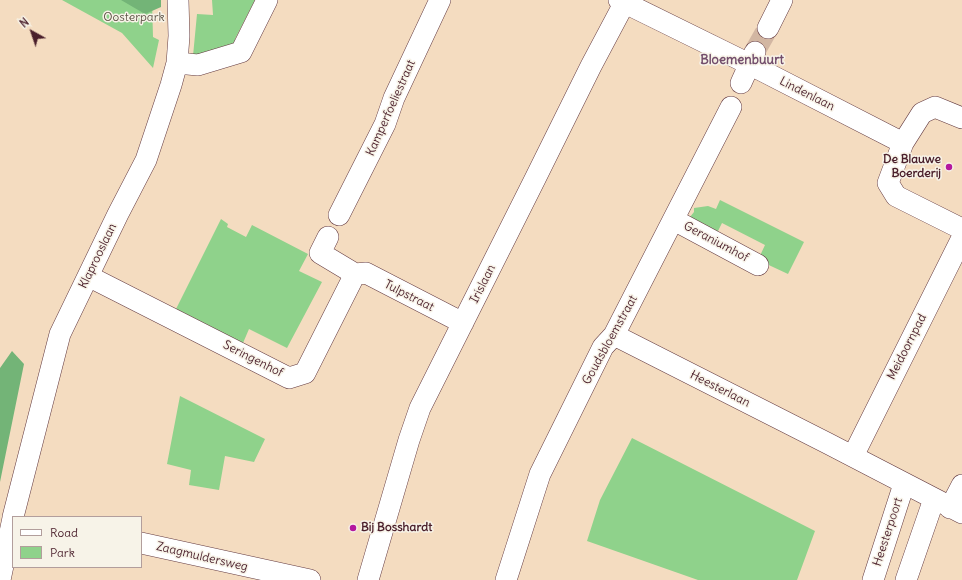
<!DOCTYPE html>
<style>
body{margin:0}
#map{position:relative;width:962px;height:580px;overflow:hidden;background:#f4dcc0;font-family:Delius,sans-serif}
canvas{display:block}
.legend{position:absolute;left:12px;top:516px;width:130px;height:52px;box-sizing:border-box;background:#f7f3e8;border:1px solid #b29e9c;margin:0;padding:5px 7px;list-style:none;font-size:12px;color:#4a1f2b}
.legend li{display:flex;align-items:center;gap:8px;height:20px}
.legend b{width:20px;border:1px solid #b29e9c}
.north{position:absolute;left:12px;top:12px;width:40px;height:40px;-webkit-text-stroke:3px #f7f3e8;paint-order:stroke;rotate:320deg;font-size:11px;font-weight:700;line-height:16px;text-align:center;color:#4a1f2b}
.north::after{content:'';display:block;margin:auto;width:14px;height:18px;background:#4a1f2b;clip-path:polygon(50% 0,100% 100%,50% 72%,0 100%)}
</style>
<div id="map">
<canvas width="962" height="580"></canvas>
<ul class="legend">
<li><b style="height:5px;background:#fff"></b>Road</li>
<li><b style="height:11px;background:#8fd28b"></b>Park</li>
</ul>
<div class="north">N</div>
</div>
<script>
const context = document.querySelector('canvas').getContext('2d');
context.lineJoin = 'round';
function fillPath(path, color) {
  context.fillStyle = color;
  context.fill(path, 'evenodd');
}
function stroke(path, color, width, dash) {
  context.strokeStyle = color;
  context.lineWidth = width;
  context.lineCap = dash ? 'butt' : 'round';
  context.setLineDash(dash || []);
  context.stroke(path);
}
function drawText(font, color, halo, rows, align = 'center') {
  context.font = font + ' Delius,sans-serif';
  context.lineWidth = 3;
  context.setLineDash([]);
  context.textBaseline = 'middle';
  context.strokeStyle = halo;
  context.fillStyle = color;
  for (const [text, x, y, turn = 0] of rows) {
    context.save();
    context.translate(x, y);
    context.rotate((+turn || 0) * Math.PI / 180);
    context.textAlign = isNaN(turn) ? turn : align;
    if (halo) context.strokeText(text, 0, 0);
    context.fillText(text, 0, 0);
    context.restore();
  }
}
fillPath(new Path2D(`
 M 62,0 L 152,0 L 153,37 L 159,40 L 153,68 L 122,33 Z
 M 212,0 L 255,0 L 235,39 L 241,43 L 193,56 L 197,14 L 213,15 Z
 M 720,200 L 804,242 L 788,274 L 758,260 L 765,245 L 722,223 L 715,237 L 690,217 L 694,212 L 694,208 L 708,206 L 716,209 Z
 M 221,219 L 228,224 L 227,227 L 246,237 L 252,225 L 308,254 L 299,271 L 322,282 L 287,348 L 249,329 L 243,343 L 176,309 Z
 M 180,396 L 265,439 L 254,462 L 225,456 L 219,490 L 189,485 L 191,470 L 167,464 Z
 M 632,438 L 815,531 L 797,580 L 698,580 L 587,541 L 600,500 Z`), '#8fd28b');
fillPath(new Path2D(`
 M 121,0 L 161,0 L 161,7 L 145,14 Z
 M 12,351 L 24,364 L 0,482 L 0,368 Z`), '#73b477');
stroke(new Path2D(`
 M 755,51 L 768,28`), '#d2b6a2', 21, [21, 10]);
const minor = new Path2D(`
 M 619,0 L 749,64 L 903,143
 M 768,28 L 782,0
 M 177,63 L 198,65 L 241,52 L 267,0
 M 741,83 L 755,52
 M 962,118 L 935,107 L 922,113 L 903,143 L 888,183 L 896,196 L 962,229
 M 339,215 L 385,124 L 394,98 L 440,0
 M 674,220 L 758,265
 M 355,274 L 366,273 L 463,323
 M 88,276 L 289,378 L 305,373 L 355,274 L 320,253 L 328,237
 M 614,335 L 827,443 L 962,513
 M 853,456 L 962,238
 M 950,508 L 962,485
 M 13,517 L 60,334 L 118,214 L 146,160 L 171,85 L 177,63 L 179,36 L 178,0
 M 141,543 L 310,580
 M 0,580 L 13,518
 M 368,580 L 409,440 L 420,408 L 536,177 L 591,66 L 626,0
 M 506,580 L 540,474 L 603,347 L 614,335 L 731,107
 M 873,580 L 904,484
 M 906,580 L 934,499`);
stroke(minor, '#643b41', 22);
stroke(minor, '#fff', 21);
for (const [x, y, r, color] of [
 [949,167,4,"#b5179e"],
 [353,528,4,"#b5179e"]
]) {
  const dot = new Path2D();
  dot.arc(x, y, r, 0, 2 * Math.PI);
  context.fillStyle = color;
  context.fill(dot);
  stroke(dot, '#f7f3e8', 1.5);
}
drawText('12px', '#5f5548', '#f7f3e8', [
 ["Oosterpark",134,18]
]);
drawText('12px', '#4a1f2b', '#f7f3e8', [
 ["Lindenlaan",807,94,27],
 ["Kamperfoeliestraat",391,108,-66],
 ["Geraniumhof",716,242,28],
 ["Klaprooslaan",98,256,-64],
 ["Irislaan",483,284,-63],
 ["Tulpstraat",409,296,27],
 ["Goudsbloemstraat",610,340,-61],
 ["Meidoornpad",907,347,-63],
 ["Seringenhof",253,359,27],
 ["Heesterlaan",720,389,27],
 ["Heesterpoort",888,532,-72],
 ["Zaagmuldersweg",202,557,13]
]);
drawText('bold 12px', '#4a1f2b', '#f7f3e8', [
 ["De Blauwe",941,160],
 ["Boerderij",941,174],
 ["Bij Bosshardt",361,528,"left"]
], 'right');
drawText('bold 13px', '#734e6c', '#f7f3e8', [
 ["Bloemenbuurt",742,60]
]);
</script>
